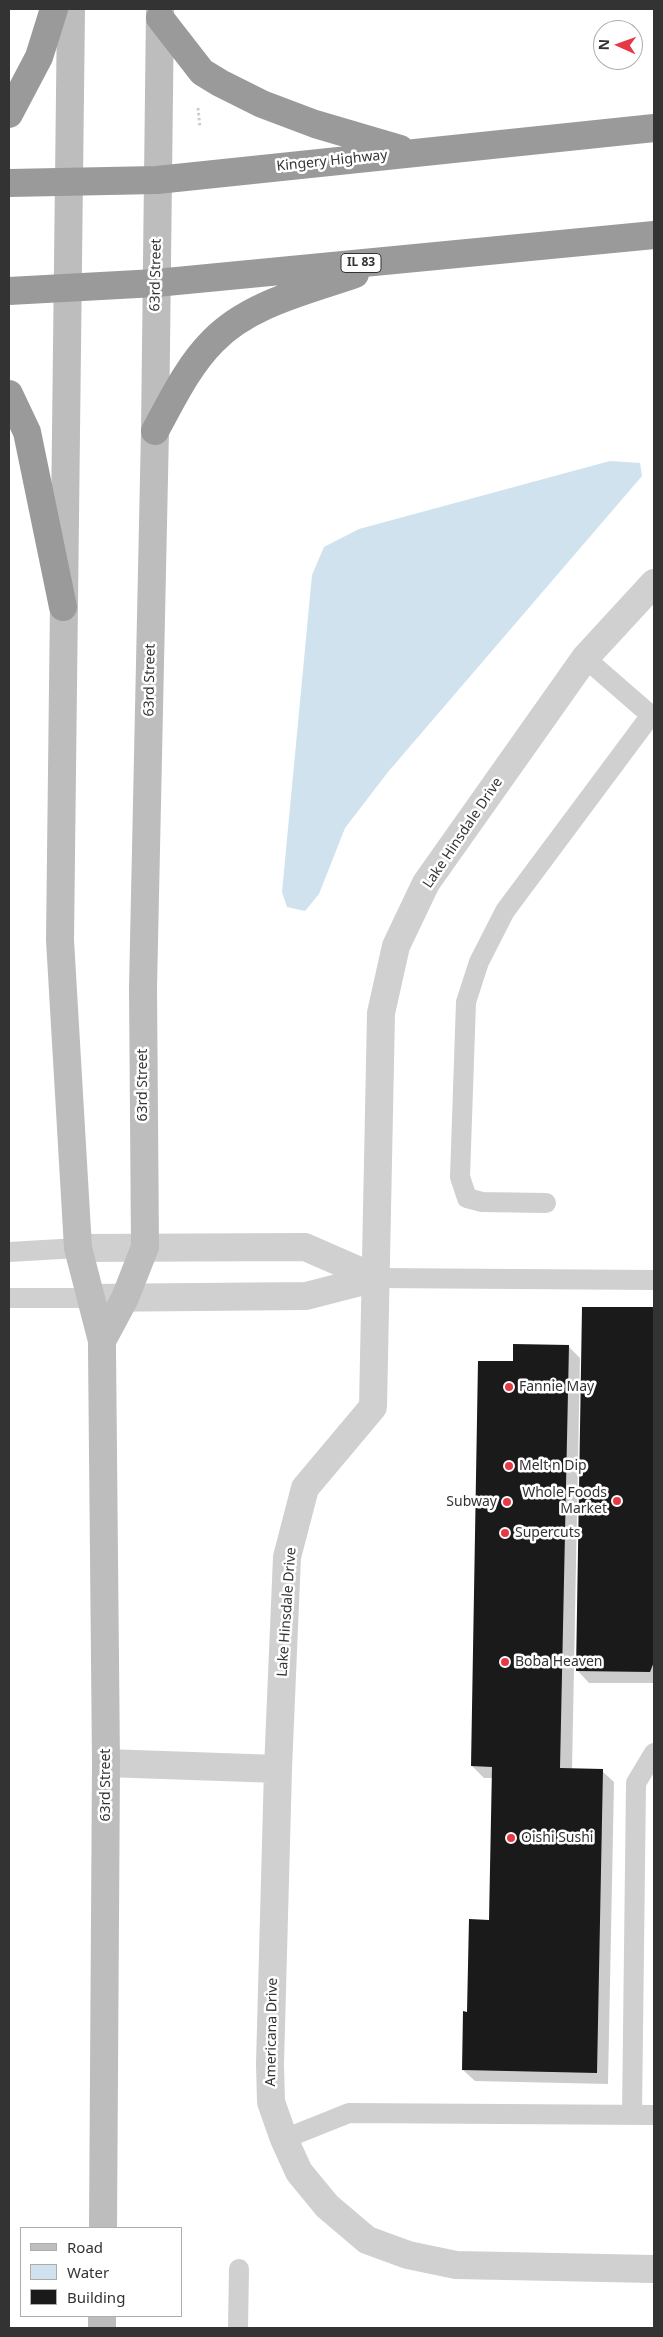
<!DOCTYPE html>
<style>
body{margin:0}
#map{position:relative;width:663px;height:2337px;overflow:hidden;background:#fff;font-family:"Noto Sans",sans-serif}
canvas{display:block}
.frame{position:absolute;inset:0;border:10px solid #333;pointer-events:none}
.legend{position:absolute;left:20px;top:2227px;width:162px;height:90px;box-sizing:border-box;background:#fff;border:1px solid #adadad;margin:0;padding:6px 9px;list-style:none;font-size:15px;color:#333}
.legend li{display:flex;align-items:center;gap:10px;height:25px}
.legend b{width:25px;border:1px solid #adadad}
.north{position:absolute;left:593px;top:20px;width:50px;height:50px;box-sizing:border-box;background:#fff;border:1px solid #adadad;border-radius:50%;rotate:272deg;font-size:14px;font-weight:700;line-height:20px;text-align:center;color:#333}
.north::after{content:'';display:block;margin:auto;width:18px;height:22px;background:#e63946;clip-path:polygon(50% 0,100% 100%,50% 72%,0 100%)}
</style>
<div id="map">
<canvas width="663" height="2337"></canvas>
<div class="frame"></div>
<ul class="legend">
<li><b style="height:6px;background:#bdbdbd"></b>Road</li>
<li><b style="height:14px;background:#cfe2ee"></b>Water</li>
<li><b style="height:14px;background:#1a1a1a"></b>Building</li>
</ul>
<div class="north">N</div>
</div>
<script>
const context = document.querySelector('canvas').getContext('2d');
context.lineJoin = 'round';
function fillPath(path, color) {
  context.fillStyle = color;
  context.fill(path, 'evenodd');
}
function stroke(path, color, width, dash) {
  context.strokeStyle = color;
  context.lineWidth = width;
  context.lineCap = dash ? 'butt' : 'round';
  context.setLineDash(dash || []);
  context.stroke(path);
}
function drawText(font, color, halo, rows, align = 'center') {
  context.font = font + ' "Noto Sans",sans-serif';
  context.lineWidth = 5;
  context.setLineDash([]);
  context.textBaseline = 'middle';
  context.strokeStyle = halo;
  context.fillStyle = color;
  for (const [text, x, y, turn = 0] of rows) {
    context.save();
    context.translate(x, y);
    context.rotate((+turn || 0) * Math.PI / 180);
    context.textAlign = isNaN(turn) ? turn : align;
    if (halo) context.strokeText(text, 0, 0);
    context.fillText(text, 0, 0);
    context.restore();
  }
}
fillPath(new Path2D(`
 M 610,461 L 640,463 L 642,476 L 388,772 L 345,828 L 319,894 L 305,911 L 287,907 L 282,892 L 312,575 L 324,547 L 359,529 Z`), '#cfe2ee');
fillPath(new Path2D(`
 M 583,1308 L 654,1309 L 654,1683 L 589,1683 L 578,1671 Z
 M 568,1346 L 580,1358 L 572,1770 L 602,1771 L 614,1782 L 608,2084 L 475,2081 L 463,2070 L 469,2013 L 490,1921 L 493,1778 L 484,1778 L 472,1766 L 515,1363 Z`), '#0003');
fillPath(new Path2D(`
 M 582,1307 L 654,1307 L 654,1662 L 650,1672 L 576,1671 Z
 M 513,1344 L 569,1345 L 560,1768 L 603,1769 L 597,2073 L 462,2070 L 463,2011 L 467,2012 L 469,1919 L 489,1920 L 492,1767 L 471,1766 L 478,1361 L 513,1361 Z`), '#1a1a1a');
stroke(new Path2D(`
 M 198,108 L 200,128`), '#cdcdcd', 3, [2.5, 2.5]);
stroke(new Path2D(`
 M 585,658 L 654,718
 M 546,1203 L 482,1202 L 467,1198 L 460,1177 L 466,1002 L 479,962 L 505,911 L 651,715
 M 9,1252 L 78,1248
 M 376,1278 L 654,1280
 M 9,1298 L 89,1298
 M 632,2115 L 636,1783 L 654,1753
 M 284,2139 L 349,2113 L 654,2115
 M 238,2328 L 239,2269`), '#d0d0d0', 20);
stroke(new Path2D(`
 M 654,583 L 585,658 L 426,883 L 396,946 L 381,1013 L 373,1407 L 305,1488 L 287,1557 L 278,1769 L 270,2064 L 271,2102 L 284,2139 L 299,2172 L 327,2206 L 367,2240 L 408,2255 L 456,2265 L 654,2269
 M 78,1248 L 305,1247 L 376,1278
 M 89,1298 L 306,1296 L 376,1278
 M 106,1763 L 278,1769`), '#d0d0d0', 28);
stroke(new Path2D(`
 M 71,9 L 60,940 L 78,1248 L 102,1341 L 102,1349 L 106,1763 L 103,2228
 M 102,1341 L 125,1298 L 145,1247 L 143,988 L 155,431 L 160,9
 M 102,2328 L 102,2316`), '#bdbdbd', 28);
stroke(new Path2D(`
 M 160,18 L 202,72 L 220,83 L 262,104 L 315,124 L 400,149
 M 9,114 L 39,57 L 54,9
 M 9,183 L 157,180 L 654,128
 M 9,291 L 156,283 L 654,235
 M 9,394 L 27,432 L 63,607
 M 155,431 C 172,400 188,366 213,341 C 250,303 307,291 355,274`), '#9a9a9a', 28);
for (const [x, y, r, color] of [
 [509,1387,5,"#e63946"],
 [509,1466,5,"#e63946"],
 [617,1501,5,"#e63946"],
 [507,1502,5,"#e63946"],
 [505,1533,5,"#e63946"],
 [505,1662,5,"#e63946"],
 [511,1838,5,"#e63946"]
]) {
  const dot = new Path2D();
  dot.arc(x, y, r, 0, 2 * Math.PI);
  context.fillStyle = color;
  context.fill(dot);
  stroke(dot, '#fff', 2);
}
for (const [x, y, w] of [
 [361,263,40]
]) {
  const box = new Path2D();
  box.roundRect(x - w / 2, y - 9.5, w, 19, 4);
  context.fillStyle = '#fff';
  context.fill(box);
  stroke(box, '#333', 1);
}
drawText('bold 12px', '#333', null, [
 ["IL 83",361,263]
]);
drawText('14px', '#333', '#fff', [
 ["Kingery Highway",332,161,-6],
 ["63rd Street",156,275,-89],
 ["63rd Street",150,680,-89],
 ["Lake Hinsdale Drive",463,833,-56],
 ["63rd Street",143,1085,-90],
 ["Lake Hinsdale Drive",287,1612,-86],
 ["63rd Street",106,1785,-90],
 ["Americana Drive",272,2032,-89]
]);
drawText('14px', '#333', '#fff', [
 ["Fannie May",519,1387],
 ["Melt n Dip",519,1466],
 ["Whole Foods",607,1493,"right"],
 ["Market",607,1509,"right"],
 ["Subway",497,1502,"right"],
 ["Supercuts",515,1533],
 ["Boba Heaven",515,1662],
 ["Oishi Sushi",521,1838]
], 'left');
</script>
